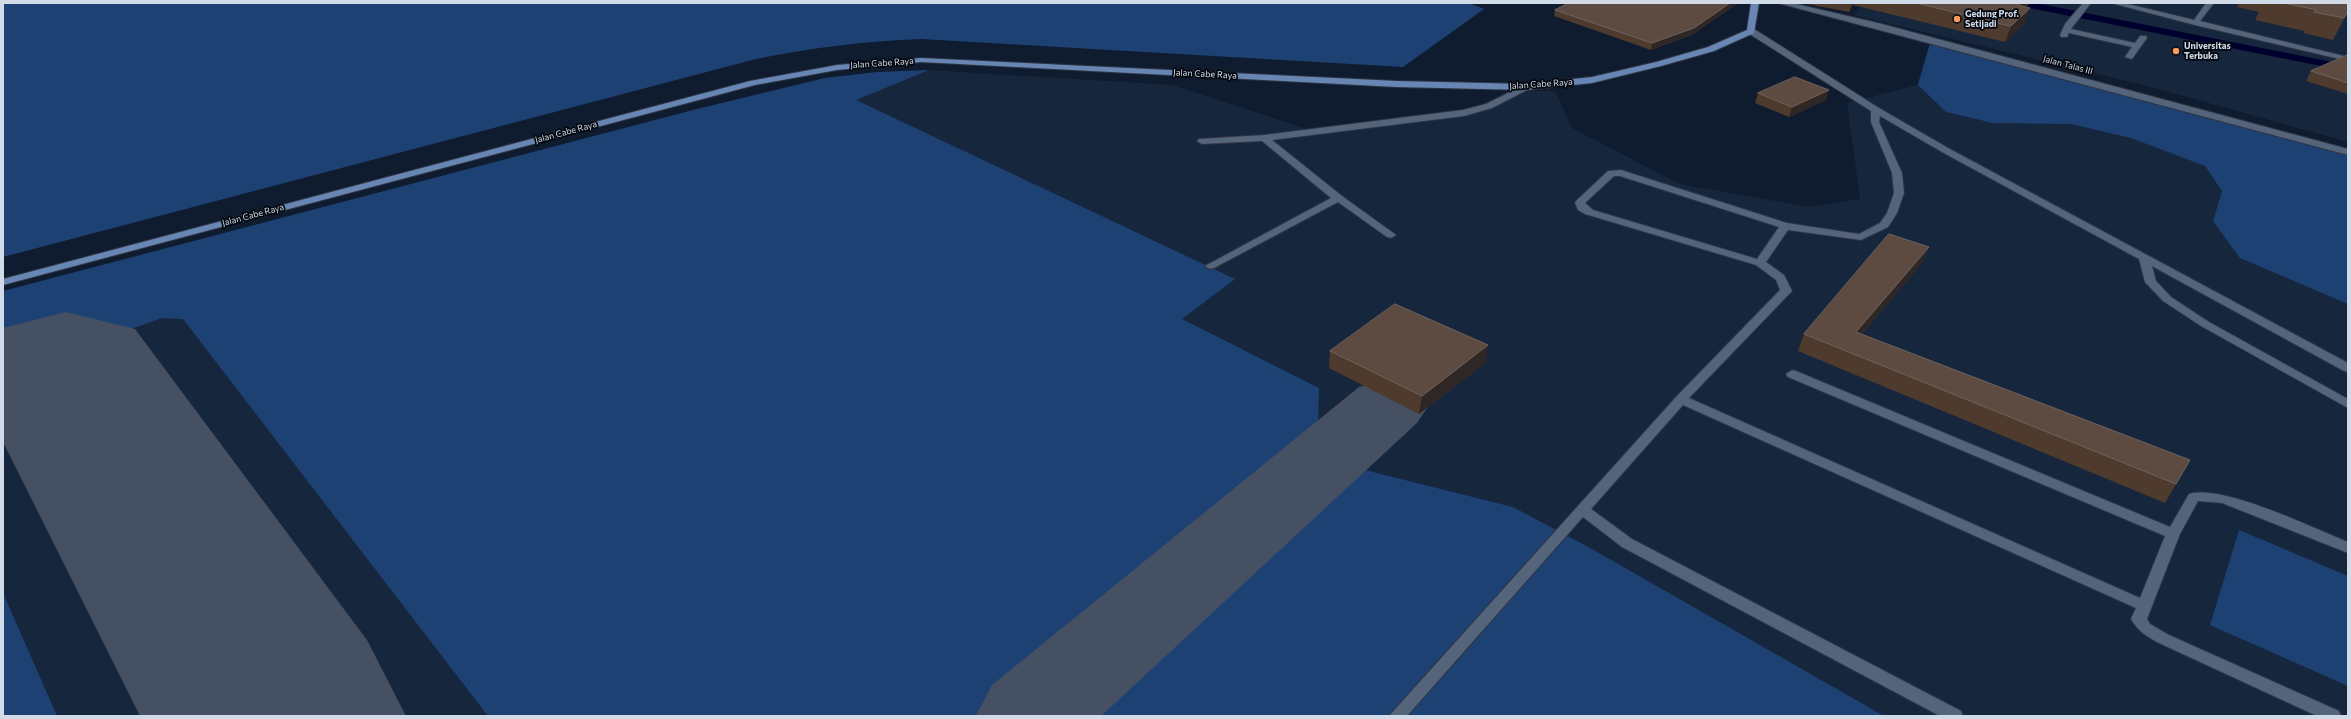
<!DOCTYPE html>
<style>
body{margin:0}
#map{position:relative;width:2351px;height:719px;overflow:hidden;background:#0f1c2f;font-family:Commissioner,sans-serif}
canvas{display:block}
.frame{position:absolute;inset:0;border:4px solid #d1dae7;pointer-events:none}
</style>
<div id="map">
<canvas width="2351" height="719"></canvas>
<div class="frame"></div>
</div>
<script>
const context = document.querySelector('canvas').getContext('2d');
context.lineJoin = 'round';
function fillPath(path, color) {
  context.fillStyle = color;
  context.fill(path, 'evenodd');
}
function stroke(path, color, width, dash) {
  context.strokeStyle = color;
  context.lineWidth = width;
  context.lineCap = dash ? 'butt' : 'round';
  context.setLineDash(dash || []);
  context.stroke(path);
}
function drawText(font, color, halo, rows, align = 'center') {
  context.font = font + ' Commissioner,sans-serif';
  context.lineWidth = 3.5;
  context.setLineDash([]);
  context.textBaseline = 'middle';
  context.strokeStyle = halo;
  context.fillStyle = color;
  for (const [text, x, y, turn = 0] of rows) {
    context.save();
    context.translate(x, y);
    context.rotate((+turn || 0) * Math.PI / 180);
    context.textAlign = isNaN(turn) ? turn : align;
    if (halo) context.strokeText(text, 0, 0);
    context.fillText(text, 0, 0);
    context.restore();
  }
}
fillPath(new Path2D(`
 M 1862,3 L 2348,3 L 2348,142 L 2155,88 L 1854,15 Z
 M 1931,40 L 2348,153 L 2348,716 L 3,716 L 3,291 L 697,109 L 825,78 L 877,72 L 929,70 L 1172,85 L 1307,129 L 1469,109 L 1513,91 L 1555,91 L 1572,128 L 1680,184 L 1809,207 L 1860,199 L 1847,103 L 1917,85 Z`), '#16263d');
fillPath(new Path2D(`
 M 3,3 L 1469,3 L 1484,9 L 1403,67 L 921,39 C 865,41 811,48 756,59 L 3,257 Z
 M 1931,40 L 2348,153 L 2348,304 L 2240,258 L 2213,221 L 2222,191 L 2205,166 L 2131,138 L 2071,124 L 1993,123 L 1946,112 L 1918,85 Z
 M 929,70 L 856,100 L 1235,279 L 1182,319 L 1319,388 L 1318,428 L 976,716 L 488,716 L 183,319 L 162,318 L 3,374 L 3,291 L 697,109 L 825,78 L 877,72 Z
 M 1357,468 L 1513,507 L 1592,549 L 1884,716 L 1073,716 Z
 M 2239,530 L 2348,576 L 2348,686 L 2210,625 Z
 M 3,593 L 57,716 L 3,716 Z`), '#1e4174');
stroke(new Path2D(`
 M 2020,3 L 2327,64 L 2348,71`), '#00002f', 6);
fillPath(new Path2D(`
 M 1388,380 L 1417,387 L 1429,405 L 1417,423 L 1101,716 L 976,716 L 992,685 L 1359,387 Z`), '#455062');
fillPath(new Path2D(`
 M 66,312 L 135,329 L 367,640 L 406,716 L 140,716 L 3,442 L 3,328 Z`), '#455062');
const minor = new Path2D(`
 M 1778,3 L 1792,3 L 1882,24 L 2348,149 L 2348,155 Z
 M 2083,3 L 2091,3 L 2071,29 L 2135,43 L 2140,36 L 2146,36 L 2147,38 L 2132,59 L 2125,57 L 2132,47 L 2069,33 L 2067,37 L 2061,37 L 2060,35 L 2065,24 Z
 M 2111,3 L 2124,3 L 2194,20 L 2206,3 L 2214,3 L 2200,21 L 2348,57 L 2348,61 L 2195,25 Z
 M 1748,29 L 1754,29 L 1879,108 L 1948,148 L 2348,363 L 2348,372 L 2344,371 L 2152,266 L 2156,281 L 2171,297 L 2209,322 L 2348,399 L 2348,408 L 2201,326 L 2163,301 L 2145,282 L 2139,259 L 1942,152 L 1880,116 L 1879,122 L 1902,173 L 1904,193 L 1897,213 L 1888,227 L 1861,240 L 1788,230 L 1766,262 L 1784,275 L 1792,291 L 1689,398 L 2140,598 L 2165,536 L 1788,377 L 1786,374 L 1792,370 L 1796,371 L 2170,527 L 2189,494 C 2223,484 2313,528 2348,542 L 2348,553 L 2222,503 L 2198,501 L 2180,534 L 2147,619 L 2150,624 L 2169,635 L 2339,711 L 2341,716 L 2317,716 L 2159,643 C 2146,636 2138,631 2131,619 L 2136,608 L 1683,405 L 1591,509 L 1632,539 L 1961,711 L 1963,716 L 1940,716 L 1622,547 L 1583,517 L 1407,716 L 1389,716 L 1677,396 L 1780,290 L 1776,280 L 1756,265 L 1585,214 L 1578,210 L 1575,203 L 1576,201 L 1608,171 L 1621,170 L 1787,223 L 1859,234 L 1880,223 L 1887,213 L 1894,193 L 1892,173 L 1871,122 L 1871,111 L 1748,33 ZM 1614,176 L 1620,176 L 1779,227 L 1757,259 L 1593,210 L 1585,203 Z
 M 1526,84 L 1530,87 L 1529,89 L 1492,108 L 1464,116 L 1272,140 L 1342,196 L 1396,235 L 1391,238 L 1387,237 L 1338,202 L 1214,268 L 1210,269 L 1205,266 L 1331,198 L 1262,141 L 1202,144 L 1197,141 L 1199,139 L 1264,135 L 1463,110 L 1486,104 Z`);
const major = new Path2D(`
 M 1751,3 L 1759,3 L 1754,33 L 1714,51 L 1661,66 L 1592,83 L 1526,90 L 1397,87 L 921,62 L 837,70 L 755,85 L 3,285 L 3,279 L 750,81 L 837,65 L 921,58 L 1397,81 L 1526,84 L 1592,77 L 1656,62 L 1708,47 L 1747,30 Z`);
stroke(minor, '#2f3544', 2);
stroke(major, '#2f3544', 2);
fillPath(minor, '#54647a');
fillPath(major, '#6786b3');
fillPath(new Path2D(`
 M 1569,3 L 1738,3 L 1692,35 L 1651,50 L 1554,16 L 1555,10 Z
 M 1802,3 L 2030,3 L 2026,7 L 2024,24 L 2005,42 L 1853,5 L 1849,12 Z
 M 2239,3 L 2348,3 L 2348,11 L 2333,40 L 2303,33 L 2304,31 L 2255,20 L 2259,12 L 2237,7 Z
 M 2348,55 L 2348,94 L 2306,81 L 2311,71 Z
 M 1758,93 L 1826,100 L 1789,117 L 1755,103 Z
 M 1922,263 L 1862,334 L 2176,484 L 2165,503 L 1798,351 L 1804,334 Z
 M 1330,351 L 1485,363 L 1419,414 L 1329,368 Z`), '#4f3a2e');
fillPath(new Path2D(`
 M 1730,3 L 1738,3 L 1692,35 L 1651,50 L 1652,43 Z
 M 1852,3 L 1854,3 L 1849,12 Z
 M 2020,3 L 2030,3 L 2012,21 L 2018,5 Z
 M 2030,8 L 2024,24 L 2005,42 L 2011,26 Z
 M 1829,90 L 1826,100 L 1789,117 L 1792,107 Z
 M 1929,247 L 1922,263 L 1849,349 L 1856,332 Z
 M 1488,345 L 1485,363 L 1419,414 L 1422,396 Z`), '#2f2726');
const building = new Path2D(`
 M 1569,3 L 1730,3 L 1694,28 L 1652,43 L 1555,10 Z
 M 1917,3 L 2020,3 L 2018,5 L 2030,8 L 2011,26 Z
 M 2284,3 L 2348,3 L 2348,11 L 2344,18 L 2314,12 L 2316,10 Z
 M 2348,55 L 2348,83 L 2311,71 Z
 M 1795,77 L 1829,90 L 1792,107 L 1758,93 Z
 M 1889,234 L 1929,247 L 1856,332 L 2190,460 L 2176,484 L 1804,334 Z
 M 1395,304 L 1488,345 L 1422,396 L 1330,351 Z`);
fillPath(building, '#5d4b42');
stroke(building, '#6f625c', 1);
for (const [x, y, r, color] of [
 [1957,19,4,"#ff9b5a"],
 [2176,51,4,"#ff9b5a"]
]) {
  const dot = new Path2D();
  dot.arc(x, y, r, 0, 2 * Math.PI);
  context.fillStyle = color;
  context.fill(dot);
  stroke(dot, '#03070e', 1.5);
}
drawText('bold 9px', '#d1dae7', '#03070e', [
 ["Gedung Prof.",1965,14],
 ["Setijadi",1965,24],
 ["Universitas",2184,46],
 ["Terbuka",2184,56]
], 'left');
drawText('9px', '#d1dae7', '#03070e', [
 ["Jalan Cabe Raya",882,63,-4],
 ["Jalan Talas III",2068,65,15],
 ["Jalan Cabe Raya",1205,74,3],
 ["Jalan Cabe Raya",1541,84,-4],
 ["Jalan Cabe Raya",566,132,-15],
 ["Jalan Cabe Raya",253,215,-15]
]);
</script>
